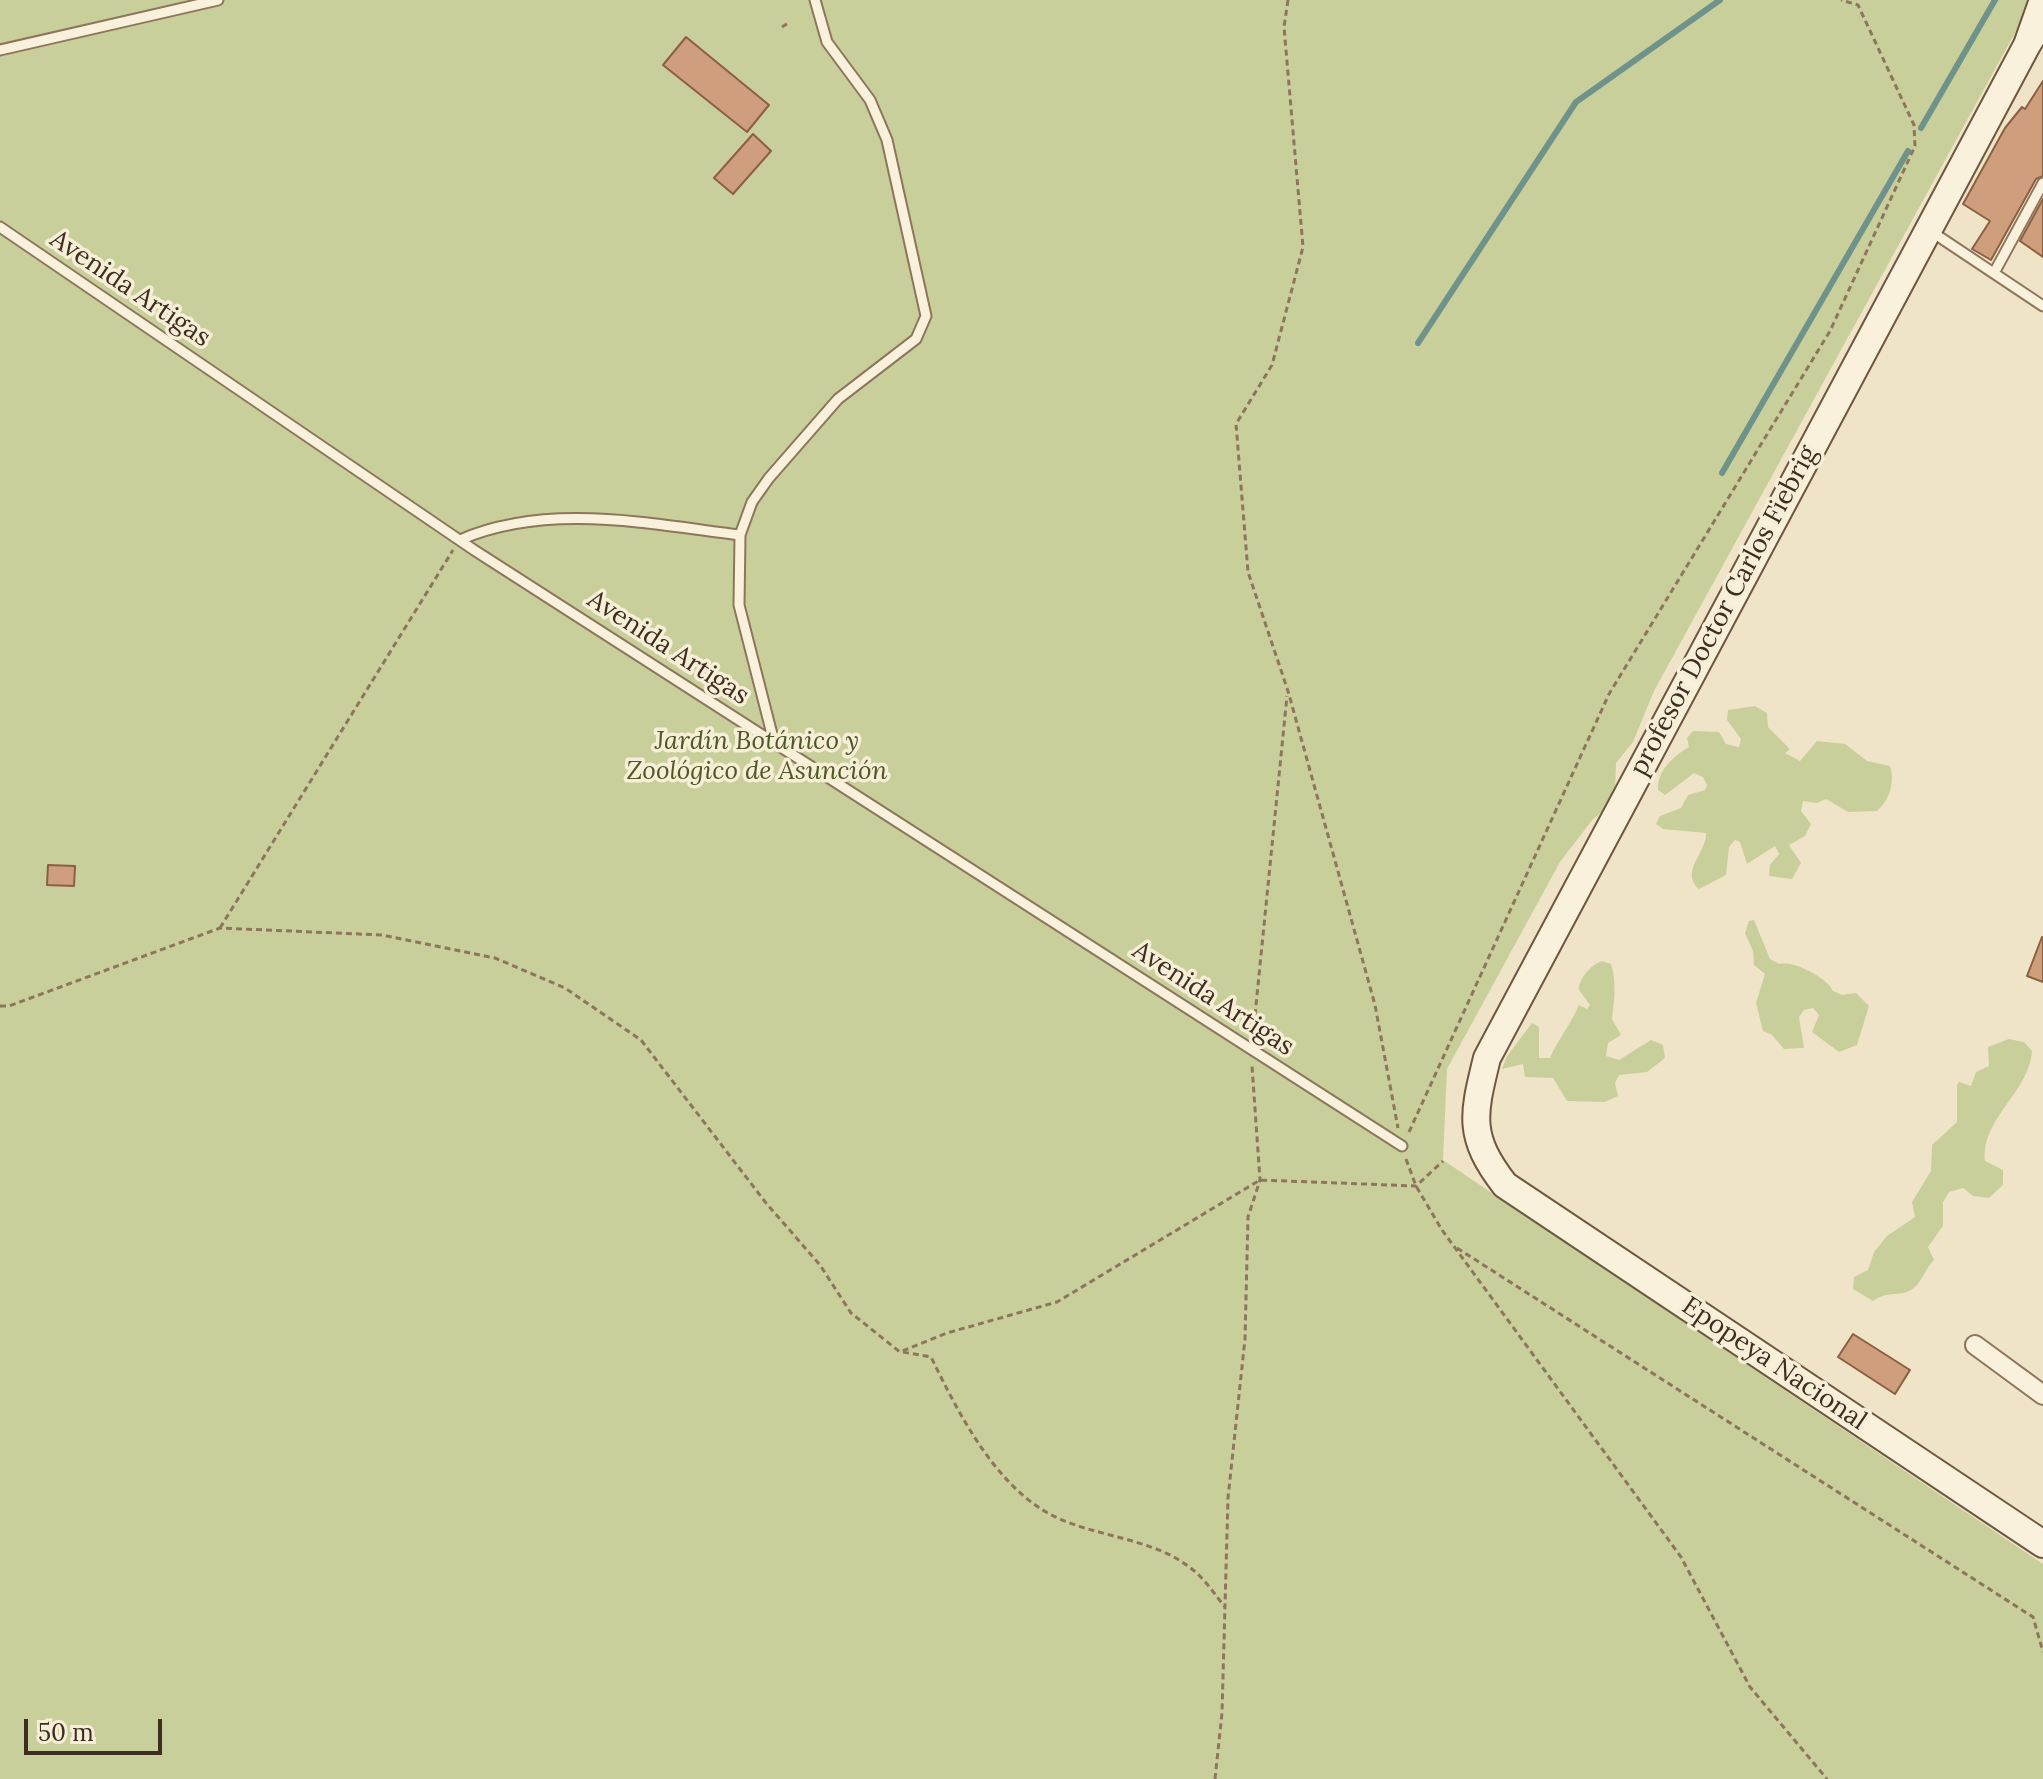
<!DOCTYPE html>
<meta charset="utf-8">
<style>
body{margin:0}
#map{position:relative;width:2043px;height:1779px;overflow:hidden;background:#f0e4c8;font-family:Lora,serif}
canvas{display:block}
.scale{position:absolute;left:24px;top:1719px;width:138px;height:36px;box-sizing:border-box;border:4px solid #3d2e20;border-top:0;padding-left:10px;font-size:24px;line-height:28px;white-space:nowrap;color:#3d2e20;-webkit-text-stroke:6px #f7eed8;paint-order:stroke}
</style>
<div id="map">
<canvas width="2043" height="1779"></canvas>
<div class="scale">50 m</div>
</div>
<script>
const context = document.querySelector('canvas').getContext('2d');
context.lineJoin = 'round';
function fillPath(path, color) {
  context.fillStyle = color;
  context.fill(path, 'evenodd');
}
function stroke(path, color, width, dash) {
  context.strokeStyle = color;
  context.lineWidth = width;
  context.lineCap = dash ? 'butt' : 'round';
  context.setLineDash(dash || []);
  context.stroke(path);
}
function drawText(font, color, halo, rows, align = 'center') {
  context.font = font + ' Lora,serif';
  context.lineWidth = 7;
  context.setLineDash([]);
  context.textBaseline = 'middle';
  context.strokeStyle = halo;
  context.fillStyle = color;
  for (const [text, x, y, turn = 0] of rows) {
    context.save();
    context.translate(x, y);
    context.rotate((+turn || 0) * Math.PI / 180);
    context.textAlign = isNaN(turn) ? turn : align;
    if (halo) context.strokeText(text, 0, 0);
    context.fillText(text, 0, 0);
    context.restore();
  }
}
fillPath(new Path2D(`
 M 0,0 L 2033,0 L 1654,691 L 1633,742 L 1616,763 L 1615,791 L 1608,808 L 1593,819 L 1560,862 L 1447,1069 L 1443,1160 L 2043,1564 L 2043,1779 L 0,1779 Z
 M 1755,706 L 1767,713 L 1768,727 L 1790,749 L 1785,753 L 1800,761 L 1817,741 L 1845,744 L 1867,761 L 1890,766 C 1895,781 1890,800 1877,811 L 1848,812 L 1826,799 L 1817,803 L 1803,801 L 1801,811 L 1811,824 L 1805,836 L 1789,845 L 1801,863 L 1792,879 L 1769,876 L 1770,865 L 1779,854 L 1775,846 L 1747,864 L 1740,842 L 1735,840 L 1729,847 L 1726,875 L 1699,889 C 1679,872 1707,852 1706,833 L 1663,829 L 1656,824 L 1660,816 L 1681,808 L 1688,795 L 1705,790 L 1707,785 L 1703,777 L 1694,773 L 1665,795 L 1658,790 C 1657,770 1674,756 1689,747 L 1687,738 L 1693,731 L 1719,732 L 1726,744 L 1739,747 L 1741,739 L 1727,720 L 1728,710 Z
 M 1754,920 L 1770,959 L 1779,964 C 1792,959 1829,979 1833,991 L 1842,995 L 1856,993 L 1869,1006 L 1857,1045 L 1839,1052 L 1812,1032 L 1819,1015 L 1813,1008 L 1804,1010 L 1799,1017 L 1804,1048 L 1784,1049 L 1772,1035 L 1763,1031 L 1756,1003 L 1765,974 L 1754,965 L 1753,951 L 1745,933 L 1749,921 Z
 M 1602,961 L 1611,964 C 1617,982 1614,1002 1612,1019 L 1621,1035 L 1608,1043 L 1606,1056 L 1619,1060 L 1651,1040 L 1663,1045 L 1665,1058 L 1647,1072 L 1619,1075 L 1615,1083 L 1618,1096 L 1605,1102 L 1567,1101 L 1553,1078 L 1525,1077 L 1523,1064 L 1502,1069 L 1507,1056 L 1532,1023 L 1539,1027 L 1539,1058 L 1550,1058 C 1558,1039 1571,1024 1579,1005 L 1587,1009 L 1590,1005 L 1579,990 C 1578,979 1592,964 1602,961 Z
 M 2009,1039 L 2024,1042 L 2032,1051 C 2029,1093 1981,1118 1985,1161 L 2003,1170 L 2003,1185 L 1989,1198 L 1973,1196 L 1963,1188 L 1949,1192 L 1943,1202 L 1943,1226 L 1928,1247 L 1934,1260 C 1924,1269 1921,1290 1903,1293 C 1892,1295 1883,1293 1873,1301 L 1853,1289 L 1854,1277 L 1868,1270 L 1874,1252 L 1887,1236 L 1915,1217 L 1912,1202 L 1931,1171 L 1932,1145 L 1957,1122 L 1957,1085 L 1959,1082 L 1971,1086 L 1976,1072 L 1989,1066 L 1988,1047 Z`), '#c9cf9b');
stroke(new Path2D(`
 M 1921,128 L 1995,0
 M 1418,343 L 1576,102 L 1720,0
 M 1722,473 L 1908,151`), '#6f938a', 6);
const building = new Path2D(`
 M 686,37 L 769,105 L 747,132 L 663,65 Z
 M 2043,81 L 2043,176 L 2036,179 L 1991,260 L 1972,249 L 1990,221 L 1963,204 L 2005,128 L 2022,107 L 2025,109 Z
 M 753,134 L 771,151 L 733,194 L 714,178 Z
 M 2043,199 L 2043,257 L 2020,241 Z
 M 48,865 L 75,866 L 74,886 L 47,885 Z
 M 2042,937 L 2043,938 L 2043,982 L 2027,976 Z
 M 1853,1334 L 1910,1370 L 1895,1394 L 1838,1357 Z`);
fillPath(building, '#cf9f7d');
stroke(building, '#8d5f41', 2);
const lane = new Path2D(`
 M 0,50 L 218,0
 M 0,227 L 474,550 L 1402,1146
 M 1929,230 L 2043,306
 M 1994,273 L 2043,183
 M 460,540 C 547,502 649,524 740,535
 M 774,742 L 739,605 L 740,535 L 752,502 L 769,478 L 838,399 L 916,339 L 926,316 L 887,140 L 870,100 L 827,42 L 815,0`);
const street = new Path2D(`
 M 1975,1345 L 2043,1395`);
const secondary = new Path2D(`
 M 2043,0 L 2027,45 L 2043,19
 M 2027,45 L 1487,1058 C 1473,1115 1467,1136 1505,1185 L 2043,1544`);
stroke(lane, '#8d765c', 13);
stroke(street, '#8d765c', 22);
stroke(secondary, '#6f573f', 30);
stroke(new Path2D(`
 M 1288,0 L 1284,27 L 1303,247 L 1272,365 L 1236,424 L 1248,572 L 1288,691 L 1375,1005 L 1398,1128
 M 782,27 L 788,23
 M 220,928 L 453,550
 M 0,1006 L 9,1006 L 220,928 L 382,935 L 495,958 L 565,988 L 641,1040 L 766,1203 L 820,1265 L 851,1313 L 900,1352 L 947,1333 L 1057,1302 L 1260,1180 L 1416,1186 L 1443,1161
 M 1253,1035 L 1287,696
 M 1409,1132 L 1609,694 L 1830,331 L 1915,146 L 1914,125 L 1858,5 L 1841,0
 M 1406,1159 L 1416,1186 L 1442,1230 L 1681,1557 L 1750,1687 L 1827,1779
 M 1457,1248 L 2033,1617 L 2043,1652
 M 903,1352 L 931,1357 C 958,1412 992,1480 1046,1512 C 1091,1538 1153,1536 1193,1570 C 1205,1579 1215,1595 1225,1607
 M 1215,1779 L 1222,1713 L 1228,1498 L 1245,1339 L 1248,1217 L 1260,1180 L 1252,1066`), '#8d765c', 3, [6, 4]);
stroke(lane, '#faf1dc', 9);
stroke(street, '#faf1dc', 18);
stroke(secondary, '#faf1dc', 26);
drawText('26px', '#3d2e20', '#f7eed8', [
 ["Avenida Artigas",130,289,34],
 ["profesor Doctor Carlos Fiebrig",1724,611,-62],
 ["Avenida Artigas",668,648,33],
 ["Avenida Artigas",1213,999,33],
 ["Epopeya Nacional",1774,1364,34]
]);
drawText('italic 26px', '#4d5a26', '#f7eed8', [
 ["Jardín Botánico y",757,742],
 ["Zoológico de Asunción",757,772]
]);
</script>
